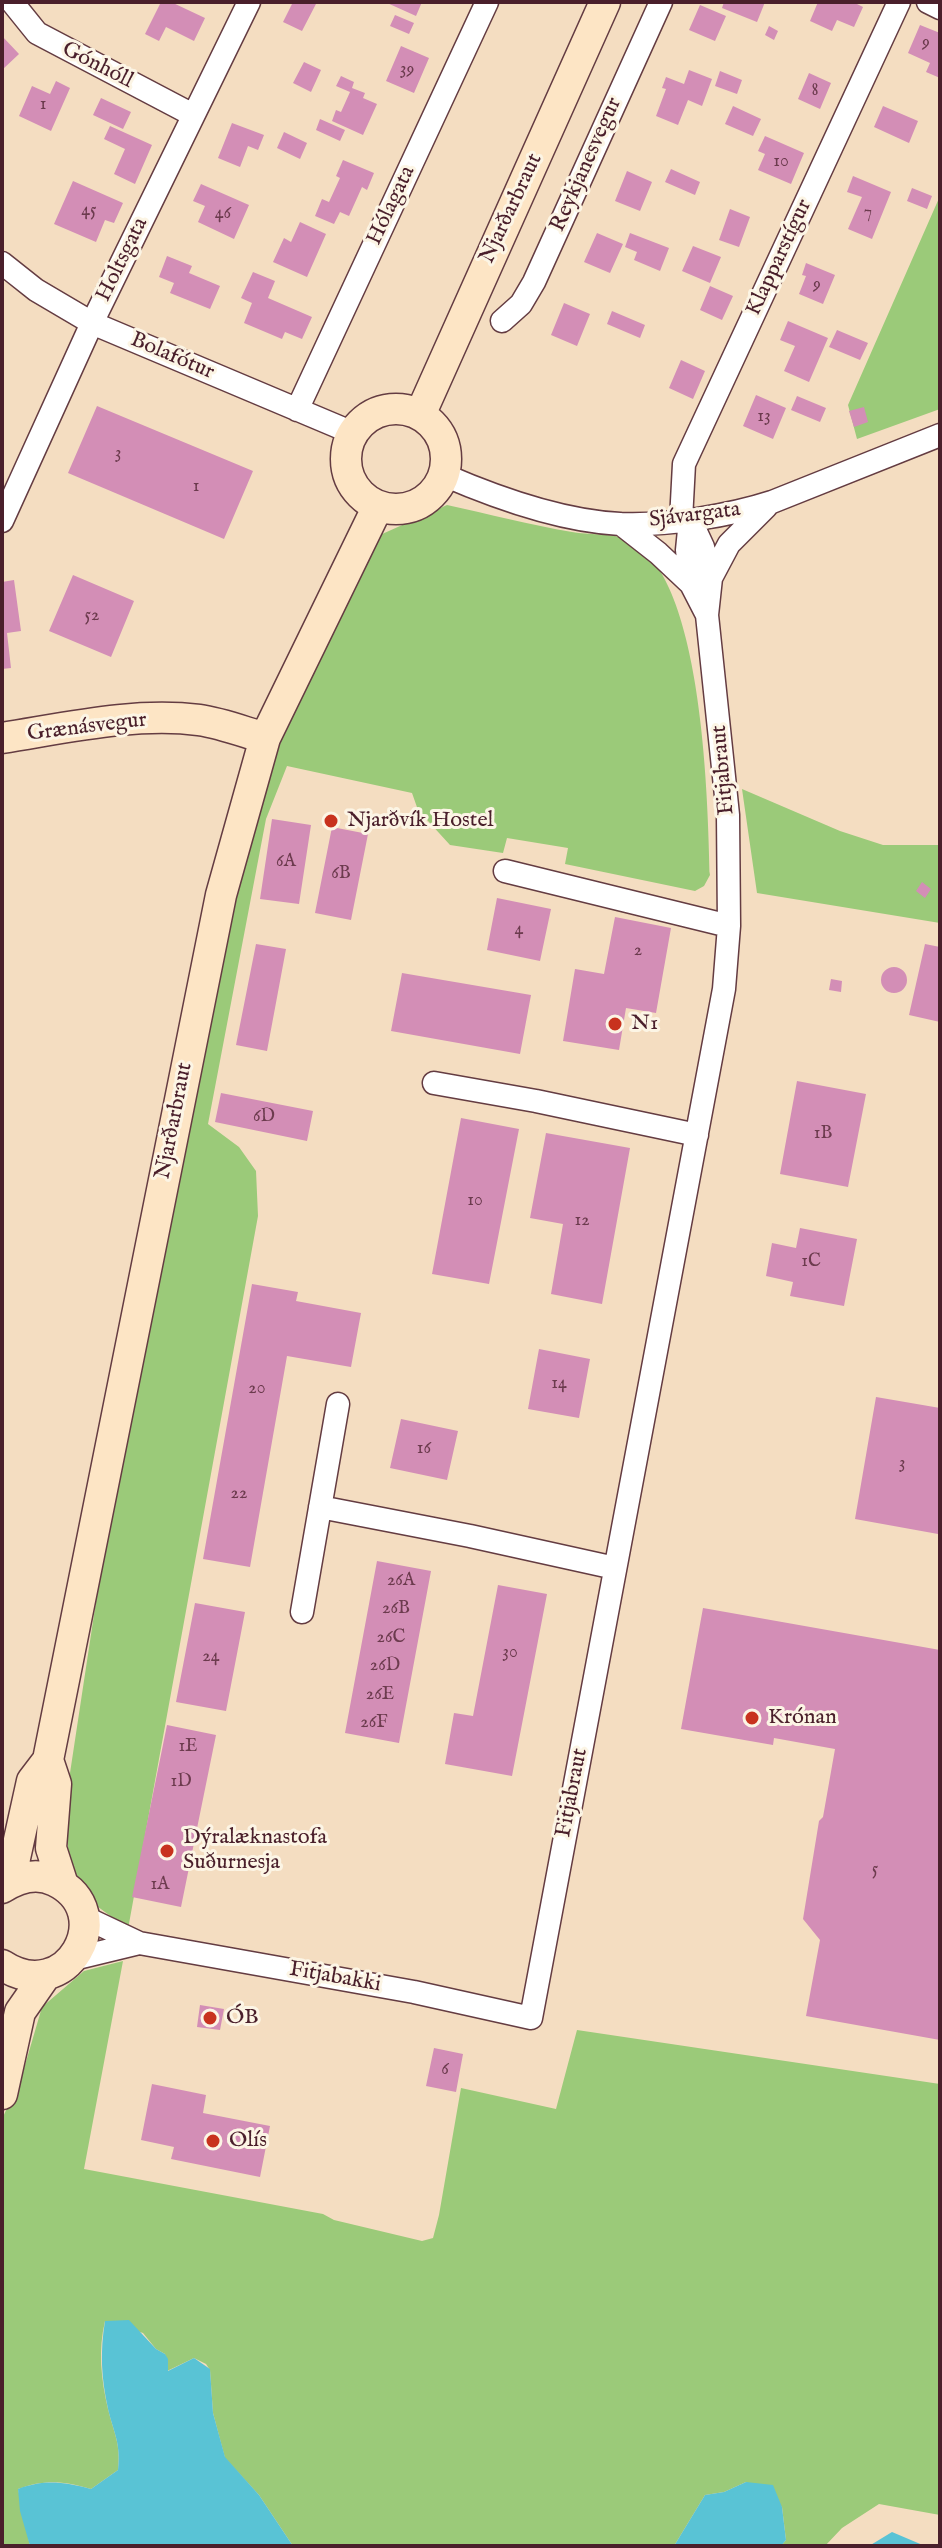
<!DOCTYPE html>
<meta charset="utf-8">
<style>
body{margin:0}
#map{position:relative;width:942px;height:2548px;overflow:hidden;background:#f4ddc1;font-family:"IM FELL English",serif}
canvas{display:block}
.frame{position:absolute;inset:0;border:4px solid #4a1f2b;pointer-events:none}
</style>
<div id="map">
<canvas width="942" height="2548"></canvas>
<div class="frame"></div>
</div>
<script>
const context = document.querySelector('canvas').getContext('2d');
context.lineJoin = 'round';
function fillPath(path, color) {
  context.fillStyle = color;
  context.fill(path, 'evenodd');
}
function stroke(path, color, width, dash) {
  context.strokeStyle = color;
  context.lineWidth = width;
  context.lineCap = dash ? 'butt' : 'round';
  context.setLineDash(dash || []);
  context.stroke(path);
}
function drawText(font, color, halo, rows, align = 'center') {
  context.font = font + ' "IM FELL English",serif';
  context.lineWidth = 6;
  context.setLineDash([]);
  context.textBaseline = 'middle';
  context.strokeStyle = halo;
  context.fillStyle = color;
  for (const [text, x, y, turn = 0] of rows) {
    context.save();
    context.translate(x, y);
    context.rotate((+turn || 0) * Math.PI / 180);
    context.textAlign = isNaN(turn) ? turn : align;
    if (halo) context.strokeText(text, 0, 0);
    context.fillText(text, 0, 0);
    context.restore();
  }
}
fillPath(new Path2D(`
 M 940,196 L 940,409 L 857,439 L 848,405 Z
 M 447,505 C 489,514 530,525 572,532 C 589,535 610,533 626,539 C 704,569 708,803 710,875 L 704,886 L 695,891 L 565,864 L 568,848 L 507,838 L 503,853 L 450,845 L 418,810 L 412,793 L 287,766 L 266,819 L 208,1124 L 239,1147 L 256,1171 L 258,1216 L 128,1929 L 86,1898 L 69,1861 L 65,1806 L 112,1496 L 230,896 L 272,749 L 371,539 Z
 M 742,789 L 840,831 L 883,845 L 940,845 L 940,923 L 757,893 Z
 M 123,1961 L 84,2169 L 323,2214 L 334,2220 L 422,2241 L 433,2238 L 439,2215 L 461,2088 L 556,2109 L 577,2030 L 940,2084 L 940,2515 L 879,2504 L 842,2528 L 825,2546 L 781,2546 L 786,2540 L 782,2507 L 746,2482 L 724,2492 L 705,2495 L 674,2546 L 293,2546 L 259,2495 L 225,2458 L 213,2413 L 210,2370 L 206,2364 L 194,2358 L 167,2371 L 165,2354 L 156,2349 L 143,2333 L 105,2321 C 98,2350 101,2379 108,2409 C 114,2434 121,2443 118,2470 L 91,2489 C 64,2481 45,2479 18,2489 L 30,2546 L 2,2546 L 3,2117 L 23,2072 L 42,2007 L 84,1971 Z`), '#9bca79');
fillPath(new Path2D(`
 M 129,2320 L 156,2349 L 165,2354 L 168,2359 L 168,2371 L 194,2358 L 210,2369 L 213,2413 L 225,2457 L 259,2495 L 293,2546 L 30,2546 L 20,2511 L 18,2489 C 45,2479 64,2482 91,2489 L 118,2470 C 121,2443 114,2434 108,2409 C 101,2377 100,2352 105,2321 Z
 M 746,2482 L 773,2485 L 782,2507 L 786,2540 L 781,2546 L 674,2546 L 705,2495 L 724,2492 Z
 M 892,2532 L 925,2546 L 869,2546 Z`), '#59c3d5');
fillPath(new Path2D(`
 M 161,2 L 171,2 L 205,18 L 194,41 L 166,27 L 159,41 L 145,34 Z
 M 293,2 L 317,2 L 302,31 L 283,22 Z
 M 385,2 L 422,2 L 416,16 Z
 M 724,2 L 765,2 L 757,22 L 722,8 Z
 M 818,2 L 853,2 L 863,7 L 854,27 L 837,20 L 832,31 L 810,21 Z
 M 700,5 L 726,16 L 715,41 L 689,30 Z
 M 395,15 L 414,23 L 409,34 L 390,26 Z
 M 920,25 L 940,33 L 940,78 L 926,72 L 930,63 L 908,53 Z
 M 769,26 L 778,31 L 774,40 L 765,35 Z
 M 2,36 L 19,54 L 2,70 Z
 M 401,46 L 429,58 L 414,93 L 386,81 Z
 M 304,62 L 321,70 L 311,92 L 293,83 Z
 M 689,70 L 712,79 L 702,106 L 688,100 L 678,125 L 656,116 L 666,89 L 662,88 L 666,77 L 684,84 Z
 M 720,71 L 742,80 L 737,94 L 715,86 Z
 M 809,73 L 831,83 L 820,109 L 798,99 Z
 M 341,76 L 354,82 L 352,88 L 365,93 L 363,98 L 377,104 L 363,135 L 332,121 L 336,110 L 341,112 L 350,92 L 336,86 Z
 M 56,81 L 70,88 L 51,131 L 19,116 L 32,86 L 50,94 Z
 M 101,98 L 131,112 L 123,129 L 93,115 Z
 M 733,106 L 761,119 L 753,136 L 725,124 Z
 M 883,106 L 918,121 L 909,143 L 874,127 Z
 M 320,119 L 345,130 L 340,141 L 316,130 Z
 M 232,123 L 264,135 L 258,150 L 248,146 L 240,167 L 218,158 Z
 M 110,126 L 152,145 L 135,184 L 114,174 L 125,149 L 104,139 Z
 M 284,132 L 307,143 L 300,159 L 277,148 Z
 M 765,136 L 804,153 L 791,184 L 758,170 L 765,154 L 758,151 Z
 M 343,160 L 374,173 L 367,190 L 362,187 L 349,216 L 340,212 L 334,224 L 315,216 L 322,199 L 329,202 L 340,178 L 336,176 Z
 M 671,169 L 700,182 L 695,195 L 665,182 Z
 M 627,171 L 652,182 L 640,211 L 615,201 Z
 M 853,176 L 891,192 L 872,239 L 848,229 L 862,197 L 847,192 Z
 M 73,181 L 123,203 L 114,223 L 105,220 L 96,242 L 54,224 Z
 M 201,184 L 249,205 L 234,239 L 198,222 L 205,206 L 193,201 Z
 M 912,188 L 932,196 L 927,209 L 907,201 Z
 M 730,209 L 750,217 L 739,247 L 719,240 Z
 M 300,222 L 326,234 L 307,277 L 273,262 L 284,238 L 291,242 Z
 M 597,233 L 623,244 L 610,273 L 584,262 Z
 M 630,233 L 669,248 L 660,271 L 634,260 L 637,252 L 625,247 Z
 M 693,246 L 721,257 L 710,283 L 682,271 Z
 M 167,256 L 192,266 L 189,273 L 220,286 L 210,309 L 170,293 L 174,283 L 159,277 Z
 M 806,263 L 835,275 L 823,304 L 799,294 L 806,276 L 802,275 Z
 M 253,272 L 275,281 L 268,298 L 312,317 L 302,339 L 285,332 L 282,339 L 244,323 L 252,303 L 241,298 Z
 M 710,286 L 733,296 L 722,320 L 700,310 Z
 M 564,303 L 590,314 L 577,346 L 551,335 Z
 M 612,311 L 645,325 L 640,338 L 607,324 Z
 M 788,321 L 828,338 L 809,382 L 784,371 L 795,346 L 780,340 Z
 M 837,330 L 868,343 L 860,360 L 829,347 Z
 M 681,360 L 705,371 L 693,399 L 669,388 Z
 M 756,395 L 786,408 L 773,439 L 743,426 Z
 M 797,396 L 826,408 L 820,422 L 791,410 Z
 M 97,406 L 253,471 L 224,539 L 68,473 Z
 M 864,407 L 868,422 L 854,427 L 849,411 Z
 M 73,575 L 134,601 L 111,657 L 49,631 Z
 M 14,580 L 21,631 L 7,633 L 11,668 L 2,669 L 2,582 Z
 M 272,819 L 311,825 L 299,904 L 260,899 Z
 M 332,827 L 368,834 L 351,920 L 315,913 Z
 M 922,882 L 931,889 L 925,898 L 916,891 Z
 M 497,898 L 551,909 L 540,961 L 487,950 Z
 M 615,917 L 671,928 L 656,1013 L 626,1008 L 619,1050 L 563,1041 L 575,969 L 604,974 Z
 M 256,944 L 286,949 L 267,1051 L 236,1045 Z
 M 925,944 L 940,947 L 940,1022 L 909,1015 Z
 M881 980a13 13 0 1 1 26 0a13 13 0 1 1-26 0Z
 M 402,973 L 531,995 L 520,1054 L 391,1031 Z
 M 831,979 L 842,981 L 841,992 L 829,990 Z
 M 797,1081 L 866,1094 L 848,1187 L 780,1174 Z
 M 221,1093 L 313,1111 L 307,1141 L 215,1122 Z
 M 461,1118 L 519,1129 L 489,1284 L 432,1274 Z
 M 546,1133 L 630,1148 L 602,1304 L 551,1294 L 563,1224 L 530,1218 Z
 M 800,1228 L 857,1239 L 844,1306 L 790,1296 L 793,1282 L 766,1276 L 772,1243 L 796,1248 Z
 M 252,1284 L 298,1292 L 296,1301 L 361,1313 L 351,1367 L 287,1356 L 250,1567 L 203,1559 Z
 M 539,1349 L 590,1359 L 579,1418 L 528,1409 Z
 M 876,1397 L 940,1408 L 940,1520 L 938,1534 L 855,1519 Z
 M 401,1419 L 458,1431 L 447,1480 L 390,1468 Z
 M 377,1561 L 431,1571 L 399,1743 L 345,1733 Z
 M 498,1585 L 547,1594 L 512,1776 L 445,1764 L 454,1713 L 473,1716 Z
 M 195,1603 L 245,1612 L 226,1711 L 176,1702 Z
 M 703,1608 L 940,1650 L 940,2040 L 806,2016 L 820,1940 L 803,1919 L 819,1821 L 823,1817 L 835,1749 L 774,1738 L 773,1745 L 681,1729 Z
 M 167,1725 L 216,1735 L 181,1907 L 132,1897 Z
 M 200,2005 L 224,2009 L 220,2030 L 197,2027 Z
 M 434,2048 L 463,2054 L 456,2092 L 426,2086 Z
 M 152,2084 L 206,2095 L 203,2113 L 270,2126 L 260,2177 L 171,2159 L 174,2147 L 141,2140 Z`), '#d38eb6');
const street = new Path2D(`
 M 12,2 L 37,33 L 193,115
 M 928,2 L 940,8
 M 2,263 L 36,290 L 92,323 L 353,433
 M 502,321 L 521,304 L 534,282 L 661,2
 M 297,410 L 487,2
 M 444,475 C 497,498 561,521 620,524 C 666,526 729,516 772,502 L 940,435
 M 681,520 L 684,464 L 899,2
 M 690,520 L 687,550 L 691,584
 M 2,521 L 92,323 L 249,2
 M 621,524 L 658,553 L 691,584 L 707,615
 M 711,578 L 729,544 L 766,507
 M 505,871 L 729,926
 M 434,1083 L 536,1101 L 697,1135
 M 320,1507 L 470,1536 L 615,1568
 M 302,1612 L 338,1404
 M 84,1917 L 139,1943 L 414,1992 L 531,2018 L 724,989 L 729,926 L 728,815 L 707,615 L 711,578 L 703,547 L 690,519
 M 73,1959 L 139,1943`);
const secondary = new Path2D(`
 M346 459a50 50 0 1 1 100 0a50 50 0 1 1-100 0Z
 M 420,415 L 605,2
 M 2,738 C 66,728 134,712 199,720 C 221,723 244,732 265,738
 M 48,1760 L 56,1784 L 51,1848 L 63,1885
 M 2,1885 L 15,1858 L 32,1781 L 48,1760 L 221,895 L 265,738 L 378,506
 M 2,1888 C 19,1877 37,1872 55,1881 C 120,1912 67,2008 2,1965
 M 2,2094 L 20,2012 L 45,1976`);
stroke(street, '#643c42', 25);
stroke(secondary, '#643c42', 33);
stroke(street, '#fff', 22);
stroke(secondary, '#fde5c5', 30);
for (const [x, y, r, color] of [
 [331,821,8,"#c8321e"],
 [615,1024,8,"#c8321e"],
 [752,1718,8,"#c8321e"],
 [167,1851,8,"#c8321e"],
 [210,2018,8,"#c8321e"],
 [213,2141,8,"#c8321e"]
]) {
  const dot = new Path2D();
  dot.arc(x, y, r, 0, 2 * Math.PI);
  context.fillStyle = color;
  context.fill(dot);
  stroke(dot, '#fcf5e5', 3);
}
drawText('18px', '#6c3b4e', null, [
 ["9",926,43],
 ["39",407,70],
 ["8",815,91],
 ["1",43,105],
 ["10",781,162],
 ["45",89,211],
 ["7",868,213],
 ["46",223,214],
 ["9",817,285],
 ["13",764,417],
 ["3",118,454],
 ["1",196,487],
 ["52",92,616],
 ["6A",286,862],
 ["6B",341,874],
 ["4",519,930],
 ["2",638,951],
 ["6D",264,1117],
 ["1B",823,1134],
 ["10",475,1201],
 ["12",582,1221],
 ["1C",811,1262],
 ["14",559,1384],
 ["20",257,1389],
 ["16",424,1449],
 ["3",902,1464],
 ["22",239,1494],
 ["26A",401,1581],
 ["26B",396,1609],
 ["26C",391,1638],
 ["30",510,1653],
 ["24",211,1657],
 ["26D",385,1666],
 ["26E",380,1695],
 ["26F",374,1723],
 ["1E",188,1747],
 ["1D",181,1782],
 ["5",875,1870],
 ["1A",160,1885],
 ["6",445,2070]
]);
drawText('22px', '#4a1f2b', '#fcf5e5', [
 ["Gónhóll",97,66,27],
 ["Reykjanesvegur",587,165,-66],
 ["Hólagata",392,206,-65],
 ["Njarðarbraut",512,209,-65],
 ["Klapparstígur",780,258,-65],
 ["Holtsgata",123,260,-64],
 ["Bolafótur",172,357,23],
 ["Sjávargata",695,516,-7],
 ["Grænásvegur",87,728,-7],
 ["Fitjabraut",724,770,-95],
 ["Njarðarbraut",175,1121,-79],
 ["Fitjabraut",573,1793,-79],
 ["Fitjabakki",335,1978,10]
]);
drawText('22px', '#4a1f2b', '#fcf5e5', [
 ["Njarðvík Hostel",347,821],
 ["N1",631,1024],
 ["Krónan",768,1718],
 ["Dýralæknastofa",183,1838],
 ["Suðurnesja",183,1863],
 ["ÓB",226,2018],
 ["Olís",229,2141]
], 'left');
</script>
